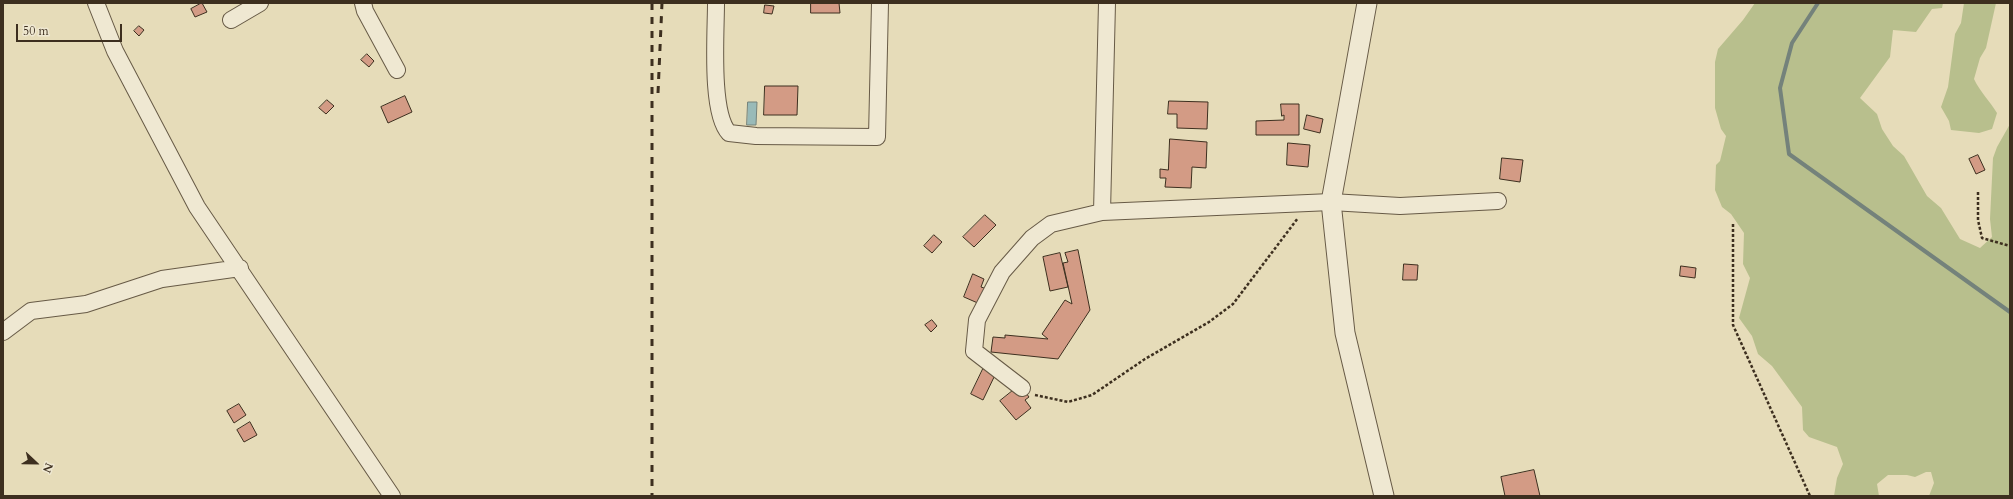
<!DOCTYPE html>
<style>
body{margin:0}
#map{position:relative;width:2013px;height:499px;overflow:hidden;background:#e6dcb9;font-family:Cardo,serif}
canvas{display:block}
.frame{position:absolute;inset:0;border:4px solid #3d2f1f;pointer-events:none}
.north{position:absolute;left:16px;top:443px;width:40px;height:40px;-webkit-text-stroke:3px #efe8d2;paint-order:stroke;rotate:112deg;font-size:11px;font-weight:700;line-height:16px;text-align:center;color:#3d2f1f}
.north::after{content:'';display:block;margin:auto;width:14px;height:18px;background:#3d2f1f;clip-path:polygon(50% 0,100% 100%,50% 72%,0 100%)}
.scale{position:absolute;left:16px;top:24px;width:106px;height:18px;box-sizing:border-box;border:2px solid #3d2f1f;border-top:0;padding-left:5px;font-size:12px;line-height:14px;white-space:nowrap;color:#3d2f1f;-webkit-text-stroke:3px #efe8d2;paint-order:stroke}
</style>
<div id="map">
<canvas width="2013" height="499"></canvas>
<div class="frame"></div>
<div class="north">N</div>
<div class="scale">50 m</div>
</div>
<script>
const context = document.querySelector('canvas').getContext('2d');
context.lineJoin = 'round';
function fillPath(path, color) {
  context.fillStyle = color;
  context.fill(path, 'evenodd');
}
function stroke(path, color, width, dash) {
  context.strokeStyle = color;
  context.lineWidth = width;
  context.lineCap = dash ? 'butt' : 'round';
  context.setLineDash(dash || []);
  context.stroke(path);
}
fillPath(new Path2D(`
 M 1755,3 L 1943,3 L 1942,8 L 1932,9 L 1916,32 L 1893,30 L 1890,57 L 1860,98 L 1877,114 L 1882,129 L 1893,146 L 1904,156 L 1927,196 L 1941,208 L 1960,239 L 1980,248 L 1992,237 L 1990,219 L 1993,158 L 1997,147 L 2010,124 L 2010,496 L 1929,496 L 1934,483 L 1931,472 L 1926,472 L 1915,477 L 1907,475 L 1888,475 L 1877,484 L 1879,496 L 1834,496 L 1837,478 L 1843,464 L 1837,447 L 1809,437 L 1803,430 L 1802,407 L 1772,366 L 1758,354 L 1752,336 L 1739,318 L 1750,278 L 1743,264 L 1744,233 L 1731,214 L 1722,207 L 1715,190 L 1716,165 L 1720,161 L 1726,136 L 1721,129 L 1715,108 L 1715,62 L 1718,49 L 1743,20 Z
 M 1964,3 L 1996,3 L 1986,48 L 1980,58 L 1974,79 C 1980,92 1990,101 1997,113 L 1992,129 L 1979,133 L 1951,130 L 1949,121 L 1941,107 L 1948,87 L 1955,34 L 1961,23 Z`), '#b8bf8d');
const water = new Path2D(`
 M 748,102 L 757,102 L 756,125 L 747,125 Z`);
fillPath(water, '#99bab8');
stroke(water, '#74827b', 1);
stroke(new Path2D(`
 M 1818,3 L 1792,43 L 1780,88 L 1789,154 L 2010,312`), '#74827b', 4);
const building = new Path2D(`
 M 202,3 L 207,12 L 195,17 L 191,9 Z
 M 811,3 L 839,3 L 840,13 L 811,13 Z
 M 765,5 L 774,6 L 772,14 L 764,13 Z
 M 139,26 L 144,30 L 139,36 L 134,31 Z
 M 367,54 L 374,61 L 369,67 L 361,60 Z
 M 765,86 L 798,86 L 797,115 L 764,115 Z
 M 405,96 L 412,112 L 388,123 L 381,107 Z
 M 327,100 L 334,106 L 326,114 L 319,108 Z
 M 1169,101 L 1208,102 L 1207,129 L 1177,128 L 1177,114 L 1168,114 Z
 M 1281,104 L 1299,104 L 1299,135 L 1256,135 L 1256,121 L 1284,120 L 1284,115 L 1282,116 Z
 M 1307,115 L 1323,119 L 1320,133 L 1304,129 Z
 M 1170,139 L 1207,142 L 1206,168 L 1192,167 L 1191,188 L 1165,187 L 1166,178 L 1160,178 L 1160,169 L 1168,170 Z
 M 1288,143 L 1310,145 L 1308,167 L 1287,165 Z
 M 1978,155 L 1985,170 L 1976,174 L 1969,159 Z
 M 1502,158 L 1523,160 L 1520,182 L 1500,179 Z
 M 985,215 L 996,225 L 974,247 L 963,237 Z
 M 934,235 L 942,242 L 932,253 L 924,246 Z
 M 1078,250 L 1090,310 L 1058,359 L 991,352 L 993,337 L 1005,338 L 1005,335 L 1048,339 L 1042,334 L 1065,300 L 1072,304 L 1063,263 L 1068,262 L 1065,253 Z
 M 1060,253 L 1068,287 L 1050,291 L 1043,257 Z
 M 1404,264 L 1418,265 L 1417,280 L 1403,280 Z
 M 1681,266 L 1696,268 L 1695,278 L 1680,276 Z
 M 973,274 L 984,279 L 981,287 L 987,289 L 980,304 L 964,297 Z
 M 932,320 L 937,326 L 931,332 L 925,325 Z
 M 984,367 L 996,373 L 983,400 L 971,394 Z
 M 1020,385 L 1029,397 L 1025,400 L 1031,408 L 1016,420 L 1000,401 Z
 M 239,404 L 246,415 L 234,423 L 227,411 Z
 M 250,422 L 257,435 L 244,442 L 237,430 Z
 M 1534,470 L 1540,496 L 1505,496 L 1501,477 Z`);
fillPath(building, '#d39b85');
stroke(building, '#3d2f1f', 1);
const minor = new Path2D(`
 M 96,3 L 115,51 L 197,207 L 392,496
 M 363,3 L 365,11 L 397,70
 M 716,3 C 716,33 710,113 729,133 L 756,136 L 877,137 L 880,3
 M 231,20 L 260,3
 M 1102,212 L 1107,3
 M 3,332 L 31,311 L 86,304 L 162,279 L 240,268
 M 1022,388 L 974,351 L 977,320 L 1002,272 L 1032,238 L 1051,224 L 1102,212 L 1331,202 L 1400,206 L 1498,201`);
const tertiary = new Path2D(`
 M 1367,3 L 1331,202 L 1345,333 L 1384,496`);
stroke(minor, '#675a46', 18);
stroke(tertiary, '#675a46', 21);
stroke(new Path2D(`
 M 1978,192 L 1978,220 L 1982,238 L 2010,246
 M 1733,224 L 1733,325 L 1810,496
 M 1035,395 L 1068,402 L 1092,395 L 1145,359 L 1209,322 L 1233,304 L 1298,218`), '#3d2f1f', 2.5, [3, 2]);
stroke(minor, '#efe8d2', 16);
stroke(tertiary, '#efe8d2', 19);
stroke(new Path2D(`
 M 652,3 L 652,496
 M 658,93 L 662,3`), '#3d2f1f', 3, [7, 7]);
</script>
